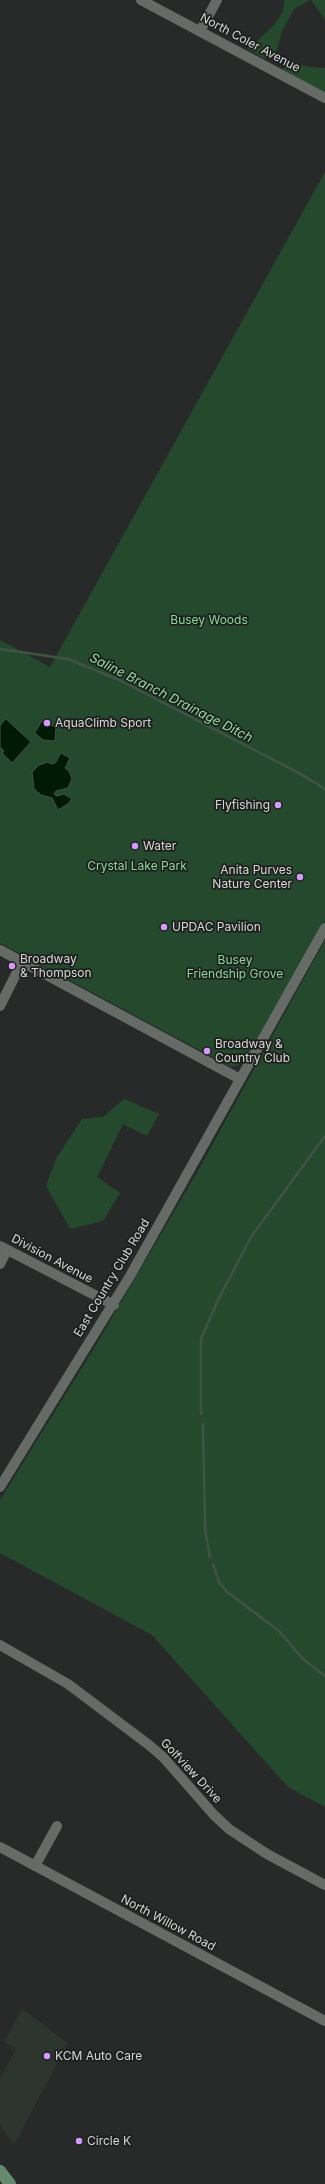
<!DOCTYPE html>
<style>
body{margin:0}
canvas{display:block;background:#272a28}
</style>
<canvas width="325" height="2184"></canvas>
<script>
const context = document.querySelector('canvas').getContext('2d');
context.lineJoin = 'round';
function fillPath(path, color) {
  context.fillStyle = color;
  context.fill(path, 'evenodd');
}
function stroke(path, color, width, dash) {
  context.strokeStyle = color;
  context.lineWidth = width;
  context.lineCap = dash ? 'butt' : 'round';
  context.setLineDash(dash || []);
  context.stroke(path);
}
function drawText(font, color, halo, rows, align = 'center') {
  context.font = font + ' Inter,sans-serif';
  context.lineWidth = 3.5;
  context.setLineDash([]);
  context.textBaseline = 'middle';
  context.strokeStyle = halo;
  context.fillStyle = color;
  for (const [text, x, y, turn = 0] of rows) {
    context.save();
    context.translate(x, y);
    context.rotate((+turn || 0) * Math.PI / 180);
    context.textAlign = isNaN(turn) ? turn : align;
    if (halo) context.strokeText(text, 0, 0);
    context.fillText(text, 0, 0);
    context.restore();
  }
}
fillPath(new Path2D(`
 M 22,2009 L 68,2043 L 14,2145 L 0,2125 L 0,2078 L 16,2049 L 4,2042 Z`), '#2c352e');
fillPath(new Path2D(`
 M 284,0 L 310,0 L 294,9 L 282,31 L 277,50 L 265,59 L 247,49 C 260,39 287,18 284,0 Z
 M 311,0 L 325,0 L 325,20 Z
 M 285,62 L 310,67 L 325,68 L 325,93 L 283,71 Z
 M 325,172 L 325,921 L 247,1059 L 239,1065 L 231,1067 L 0,943 L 0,640 L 50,667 Z
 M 325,940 L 325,1807 L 288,1787 L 152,1635 L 0,1553 L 0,1500 L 96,1345 L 199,1169 Z
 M 124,1099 L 159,1114 L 147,1136 L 123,1124 L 97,1177 L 120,1193 L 103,1221 L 70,1229 L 46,1186 L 57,1157 L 82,1119 L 103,1117 Z`), '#24492d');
const water = new Path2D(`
 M 6,719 L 31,742 L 12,763 L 2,753 L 4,751 L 0,747 L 0,726 Z
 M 42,721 L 56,727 L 55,741 L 43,740 L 35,733 Z
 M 61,753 L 70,758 L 65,768 L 69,771 L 72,779 L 68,788 L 56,791 L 54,794 L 57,796 L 64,794 L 72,799 L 68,804 L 58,810 L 52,798 L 41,795 L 34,789 L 32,772 L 39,765 L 48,762 L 51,764 L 55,763 Z`);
fillPath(water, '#001a06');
stroke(water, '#405345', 1);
stroke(new Path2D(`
 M 0,649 L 68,659 L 119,680 L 299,773 L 325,789
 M 201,1414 L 201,1339 L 218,1300 L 251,1237 L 325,1136
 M 203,1423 L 205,1529 L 210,1557
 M 213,1564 L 219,1582 L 226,1591 L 279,1631 L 303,1659 L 325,1676`), '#405345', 2.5);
stroke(new Path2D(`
 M 141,0 L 325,98
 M 200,31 L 217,0
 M 0,950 L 240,1079
 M 0,1006 L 22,962
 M 0,1246 L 114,1305
 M 0,1264 L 7,1250
 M 0,1487 L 130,1276 L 325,928
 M 0,1645 L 68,1684 L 149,1745 L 163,1757 L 214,1815 L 229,1829 L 267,1854 L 325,1885
 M 0,1847 L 325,2021
 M 35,1866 L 57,1826`), '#676b68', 10);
stroke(new Path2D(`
 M 0,2171 L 10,2184`), '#65896d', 12);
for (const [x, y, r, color] of [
 [47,723,4,"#d69bfa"],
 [278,805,4,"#d69bfa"],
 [135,846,4,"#d69bfa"],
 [300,877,4,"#d69bfa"],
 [164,927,4,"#d69bfa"],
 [12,966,4,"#d69bfa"],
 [207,1051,4,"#d69bfa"],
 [47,2056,4,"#d69bfa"],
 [79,2141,4,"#d69bfa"]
]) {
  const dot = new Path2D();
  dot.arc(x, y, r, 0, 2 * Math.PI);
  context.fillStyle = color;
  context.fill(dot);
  stroke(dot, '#1e201e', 1.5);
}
drawText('12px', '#d6d8d7', '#1e201e', [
 ["North Coler Avenue",250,43,28],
 ["Division Avenue",52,1259,28],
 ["East Country Club Road",112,1278,-59],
 ["Golfview Drive",191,1771,47],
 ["North Willow Road",168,1923,28]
]);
drawText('12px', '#88da9a', '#1e201e', [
 ["Busey Woods",209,620],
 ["Crystal Lake Park",137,866],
 ["Busey",235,960],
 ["Friendship Grove",235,974]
]);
drawText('12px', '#d6d8d7', '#1e201e', [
 ["AquaClimb Sport",55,723],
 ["Flyfishing",270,805,"right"],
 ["Water",143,846],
 ["Anita Purves",292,870,"right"],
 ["Nature Center",292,884,"right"],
 ["UPDAC Pavilion",172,927],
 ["Broadway",20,959],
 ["& Thompson",20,973],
 ["Broadway &",215,1044],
 ["Country Club",215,1058],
 ["KCM Auto Care",55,2056],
 ["Circle K",87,2141]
], 'left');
drawText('italic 13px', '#8ddf9f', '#1e201e', [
 ["Saline Branch Drainage Ditch",171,698,27]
]);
</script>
